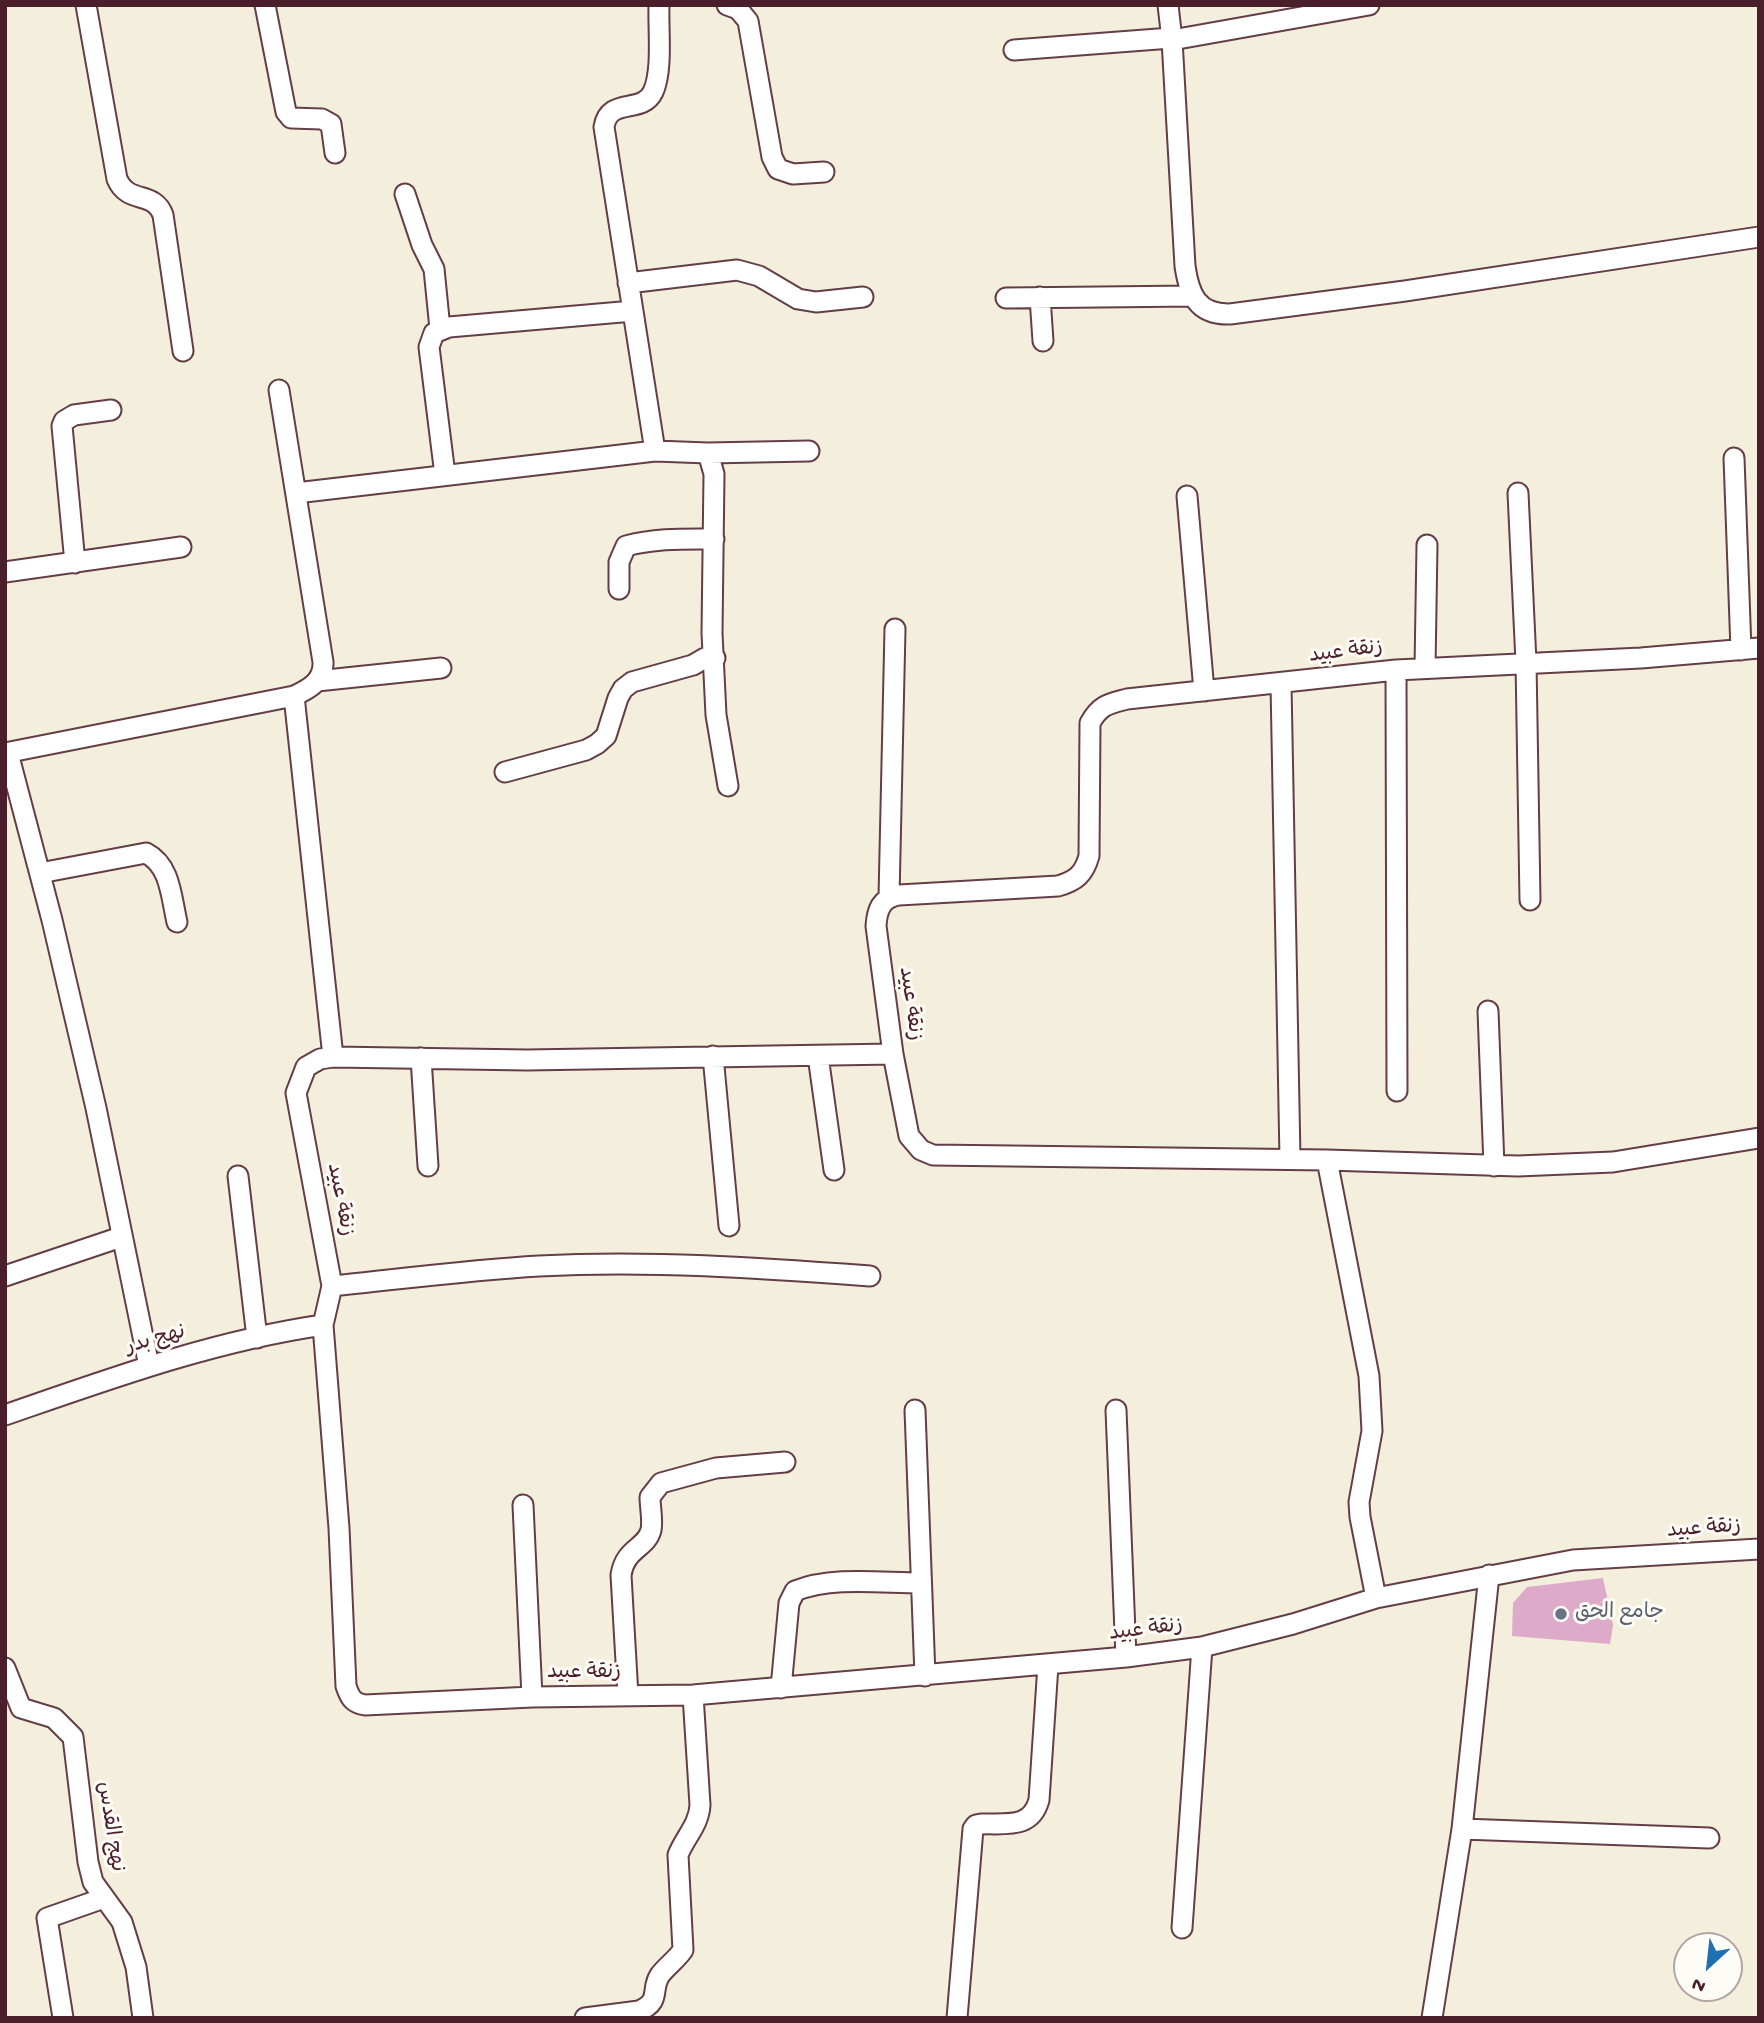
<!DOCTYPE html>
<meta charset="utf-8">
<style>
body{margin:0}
#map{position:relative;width:1764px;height:2023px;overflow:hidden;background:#f4efdc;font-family:"Gochi Hand",sans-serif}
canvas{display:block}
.frame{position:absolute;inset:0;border:7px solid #4a1f2b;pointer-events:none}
.north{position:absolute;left:1673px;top:1932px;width:70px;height:70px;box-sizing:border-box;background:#fdfcf7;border:2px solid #b5a4a5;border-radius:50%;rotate:207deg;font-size:19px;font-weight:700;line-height:28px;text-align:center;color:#4a1f2b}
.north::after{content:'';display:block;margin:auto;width:24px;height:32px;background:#1f6fb2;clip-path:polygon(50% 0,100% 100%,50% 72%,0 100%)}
</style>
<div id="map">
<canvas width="1764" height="2023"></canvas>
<div class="frame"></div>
<div class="north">N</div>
</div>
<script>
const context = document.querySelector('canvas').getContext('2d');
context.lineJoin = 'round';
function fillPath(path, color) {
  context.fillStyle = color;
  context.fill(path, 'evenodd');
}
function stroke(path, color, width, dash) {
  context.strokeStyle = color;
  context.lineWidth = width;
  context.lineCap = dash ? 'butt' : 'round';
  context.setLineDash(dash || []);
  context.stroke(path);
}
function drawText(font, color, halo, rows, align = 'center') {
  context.font = font + ' "Gochi Hand","Playpen Sans Arabic",sans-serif';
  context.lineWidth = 6;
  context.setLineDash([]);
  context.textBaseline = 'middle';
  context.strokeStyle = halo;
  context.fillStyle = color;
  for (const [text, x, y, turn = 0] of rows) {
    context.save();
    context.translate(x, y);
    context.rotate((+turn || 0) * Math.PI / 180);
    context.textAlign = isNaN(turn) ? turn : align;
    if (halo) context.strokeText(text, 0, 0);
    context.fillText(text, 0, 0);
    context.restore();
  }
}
fillPath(new Path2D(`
 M 1603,1578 L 1613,1625 L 1610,1644 L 1512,1636 L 1513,1603 L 1527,1587 Z`), '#ddaac9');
const street = new Path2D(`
 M 86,5 L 117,179 C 128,205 154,190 163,215 L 183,351
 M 265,5 L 286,112 L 291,118 L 322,119 L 331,124 L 335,153
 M 727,5 L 738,9 L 748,21 L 772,157 L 778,169 L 793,174 L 824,172
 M 1168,5 L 1172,40 L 1185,266 C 1189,294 1197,315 1230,314 L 1405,291 L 1759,237
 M 1172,40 L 1369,5
 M 1014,50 L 1171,38
 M 405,194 L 422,245 L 434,269 L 440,329
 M 628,283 L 737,270 L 759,276 L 798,299 L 816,302 L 863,297
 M 1040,297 L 1043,341
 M 1006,298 L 1193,296
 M 655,451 L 604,127 C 609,96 642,115 653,92 C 663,71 658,29 659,5
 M 708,453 L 809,451
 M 1734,458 L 1741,650
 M 445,475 L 429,347 L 434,333 L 449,327 L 633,311
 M 296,493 L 655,451 L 708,453 L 714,474 L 712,633 L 716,715 L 728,786
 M 1518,493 L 1526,662 L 1530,900
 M 1187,496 L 1204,691
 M 75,563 L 62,426 L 64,421 L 74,415 L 111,410
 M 5,572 L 181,547
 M 619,589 L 619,562 L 626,546 C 655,538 684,539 714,539
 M 1759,648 L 1641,658 L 1396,670 L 1127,699 C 1108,704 1100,705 1090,723 L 1089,856 C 1084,874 1076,881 1058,886 L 899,895 C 881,898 877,910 876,926 L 893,1054 L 527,1060 L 333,1057 L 320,1059 L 306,1067 L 296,1093 L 332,1286 L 323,1325 L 339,1528 L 346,1686 C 350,1698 353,1703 365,1705 L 532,1697 L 693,1695 L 1126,1657 L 1202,1647 L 1293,1624 L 1376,1598 L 1573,1560 L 1759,1549
 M 1425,668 L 1427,545
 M 1396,670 L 1397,1091
 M 317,681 L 441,668
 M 1281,684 L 1290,1159
 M 294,696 L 333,1057
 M 5,753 L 294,696 C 309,689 324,681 323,662 L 279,390
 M 8,753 L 52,920 L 96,1108 L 149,1366
 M 505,772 L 586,750 L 597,744 L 606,736 L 618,698 L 623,689 L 632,682 L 693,665 L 705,658 L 715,658
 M 40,873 L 146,853 C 171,866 171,897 177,922
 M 889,897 L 895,629
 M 1488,1011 L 1494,1166
 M 893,1054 L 909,1136 L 921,1150 L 933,1155 L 1327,1160 L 1518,1166 L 1613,1162 L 1759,1138
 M 713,1056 L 729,1226
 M 818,1056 L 834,1170
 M 421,1058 L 428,1166
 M 1327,1160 L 1369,1376 L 1372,1431 L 1359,1502 L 1360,1517 L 1376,1598
 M 238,1176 L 257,1338
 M 5,1276 L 121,1237
 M 332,1286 C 401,1279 470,1270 539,1266 C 649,1260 760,1268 870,1276
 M 915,1410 L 925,1676
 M 1116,1410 L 1126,1657
 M 5,1415 C 109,1379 213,1341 323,1325
 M 523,1505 L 532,1697
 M 5,1668 L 21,1708 L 54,1718 L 73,1737 L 88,1862 L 93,1882 L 122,1922 L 136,1967 L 143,2018
 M 781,1688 L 789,1603 L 795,1591 C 833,1576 881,1583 921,1583
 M 628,1696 L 621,1575 C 625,1548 646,1549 651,1530 C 653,1520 650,1507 650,1497 L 661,1483 L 716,1468 L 785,1462
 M 1462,1829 L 1709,1838
 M 1182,1928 L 1202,1647
 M 63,2018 L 47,1918 L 104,1898
 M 585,2018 L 639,2011 C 662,2001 650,1990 660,1975 C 667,1966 676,1960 683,1950 L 678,1855 C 685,1837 699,1825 700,1805 L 693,1695
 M 957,2018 L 973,1829 L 976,1825 L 981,1824 C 1007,1823 1031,1829 1039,1800 L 1048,1665
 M 1432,2018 L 1462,1829 L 1489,1575`);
stroke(street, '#643e46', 23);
stroke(street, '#fff', 19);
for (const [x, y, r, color] of [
 [1561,1614,7,"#6b7280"]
]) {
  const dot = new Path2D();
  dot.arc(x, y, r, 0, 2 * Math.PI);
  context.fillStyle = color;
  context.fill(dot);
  stroke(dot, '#fdfcf7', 2.5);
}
drawText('21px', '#4a1f2b', '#fdfcf7', [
 ["زنقة عبيد",1346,653,-7],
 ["زنقة عبيد",909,1004,82],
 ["زنقة عبيد",339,1200,79],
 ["نهج بدر",156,1341,-16],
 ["زنقة عبيد",1704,1530,-4],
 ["زنقة عبيد",1146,1631,-7],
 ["زنقة عبيد",584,1674],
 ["نهج القدس",109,1827,81]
]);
drawText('21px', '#5b616d', '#fdfcf7', [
 ["جامع الحق",1575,1614]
], 'left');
</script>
